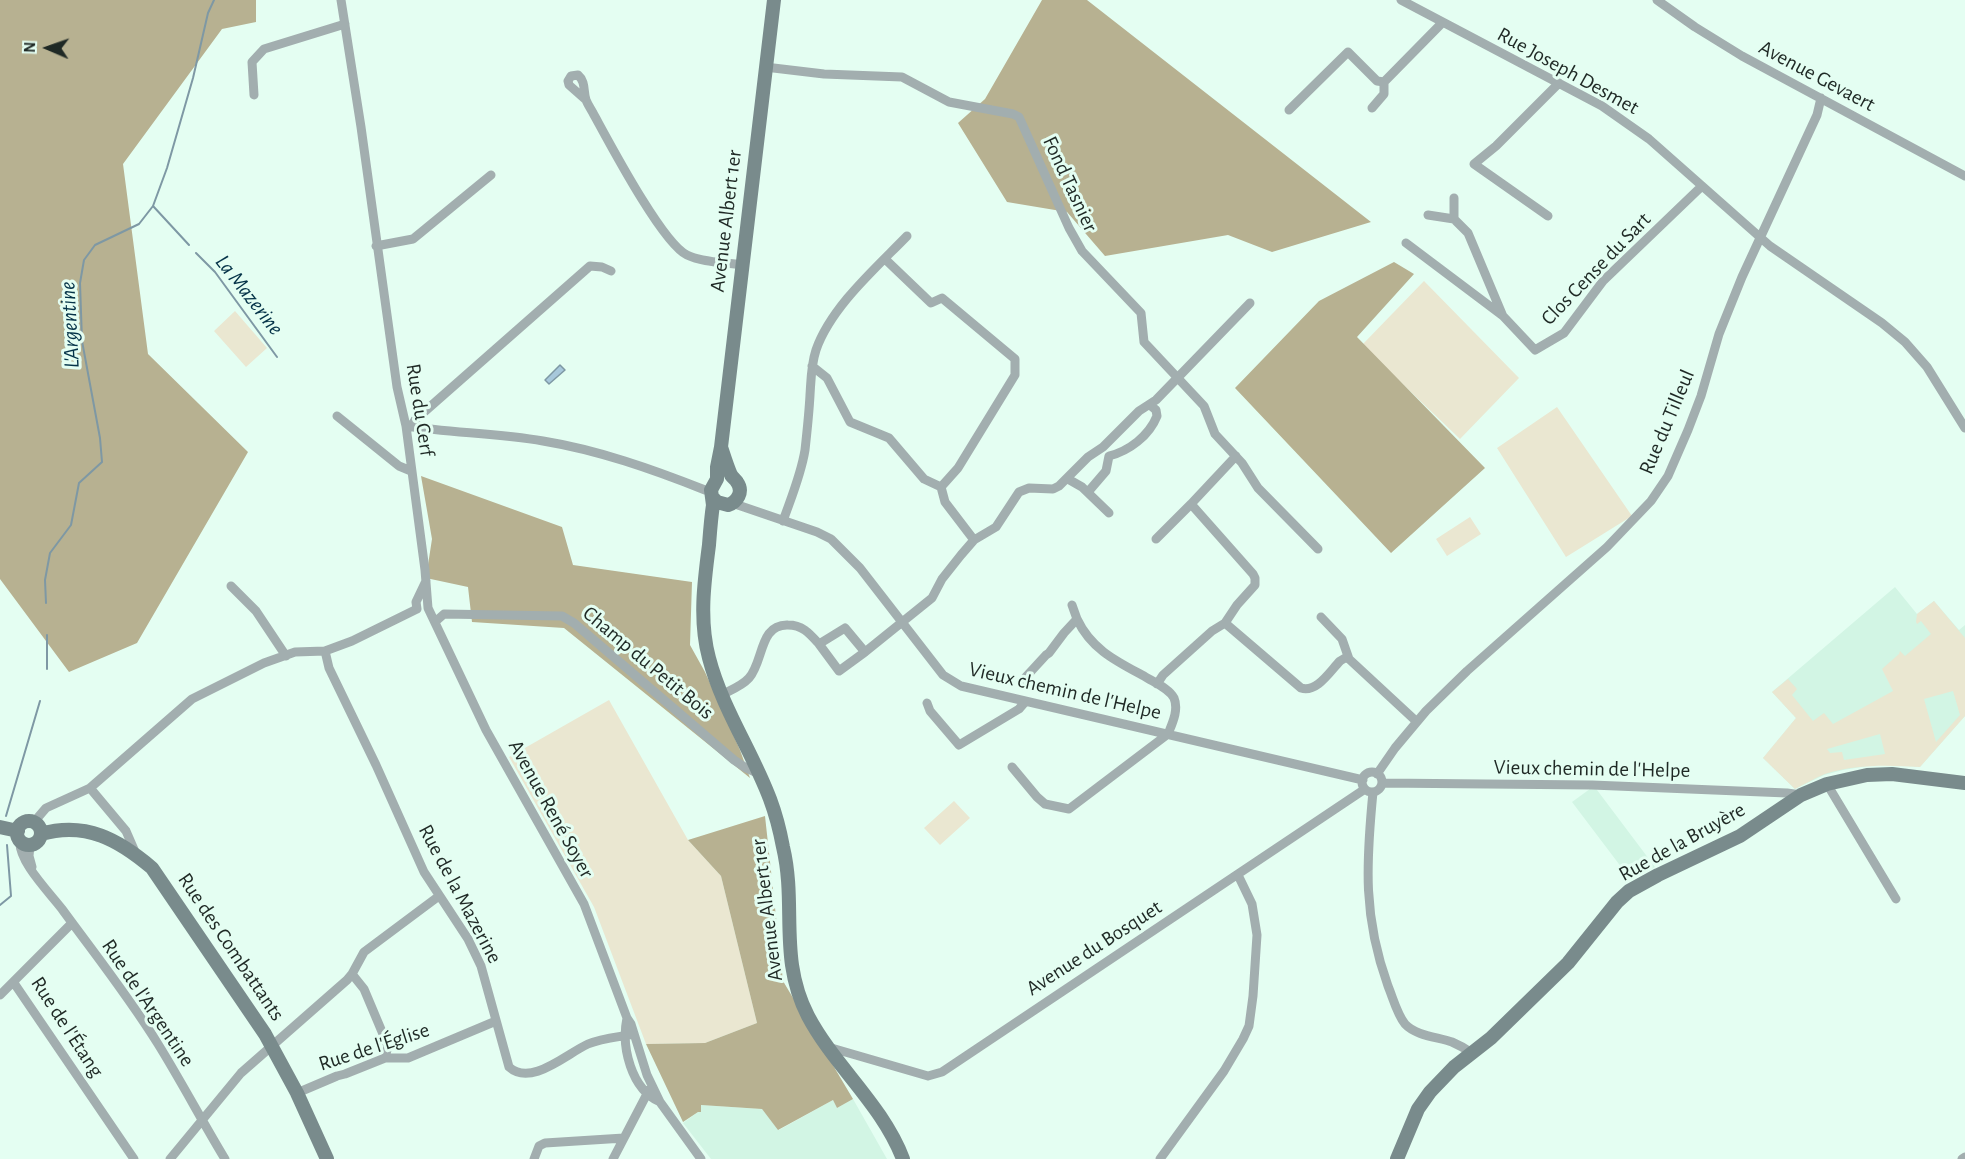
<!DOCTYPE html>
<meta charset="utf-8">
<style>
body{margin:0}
#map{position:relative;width:1965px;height:1159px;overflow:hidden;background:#e4fef2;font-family:"Alegreya Sans",sans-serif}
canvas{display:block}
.north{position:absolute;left:18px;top:18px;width:60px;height:60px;-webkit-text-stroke:4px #e4fef2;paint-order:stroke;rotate:272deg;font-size:16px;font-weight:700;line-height:24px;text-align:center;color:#1f2925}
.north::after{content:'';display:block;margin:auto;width:21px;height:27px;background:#1f2925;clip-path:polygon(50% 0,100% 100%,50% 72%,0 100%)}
</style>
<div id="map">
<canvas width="1965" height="1159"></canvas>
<div class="north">N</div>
</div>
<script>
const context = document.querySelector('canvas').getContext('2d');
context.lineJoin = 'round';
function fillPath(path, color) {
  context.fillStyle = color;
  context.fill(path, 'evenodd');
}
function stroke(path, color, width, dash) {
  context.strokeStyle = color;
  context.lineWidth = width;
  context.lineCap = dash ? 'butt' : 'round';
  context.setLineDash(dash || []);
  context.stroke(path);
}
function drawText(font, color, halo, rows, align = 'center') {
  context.font = font + ' "Alegreya Sans",sans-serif';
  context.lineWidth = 6;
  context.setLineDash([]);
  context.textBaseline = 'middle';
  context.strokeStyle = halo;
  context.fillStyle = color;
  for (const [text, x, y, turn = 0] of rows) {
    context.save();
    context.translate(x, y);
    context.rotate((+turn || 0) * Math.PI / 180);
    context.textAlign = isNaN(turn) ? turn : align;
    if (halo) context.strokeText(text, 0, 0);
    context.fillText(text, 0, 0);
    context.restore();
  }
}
fillPath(new Path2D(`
 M 1895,587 L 1917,614 L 1934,601 L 1959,630 L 1965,625 L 1965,716 L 1920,767 L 1880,764 L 1843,770 L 1824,775 L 1795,789 L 1763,758 L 1796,718 L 1772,692 Z
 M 1594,786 L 1655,867 L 1631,880 L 1572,802 Z
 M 853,1099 L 887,1159 L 711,1159 L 683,1123 L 698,1112 L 701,1105 L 762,1109 L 779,1130 L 833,1100 L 837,1108 Z`), '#d2f5e4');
fillPath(new Path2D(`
 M 1424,281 L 1519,378 L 1460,439 L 1362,345 Z
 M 235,311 L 267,348 L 246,367 L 214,331 Z
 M 1557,407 L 1632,516 L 1566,557 L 1497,448 Z
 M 1470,517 L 1481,534 L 1447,556 L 1436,539 Z
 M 1934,601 L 1965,638 L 1965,716 L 1920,767 C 1888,765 1856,764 1825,774 C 1815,778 1805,784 1795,789 L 1763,758 L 1796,718 L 1772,692 L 1788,679 L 1797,689 L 1792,695 L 1813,721 L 1824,713 L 1833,724 L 1893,691 L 1882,669 L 1899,654 L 1900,651 L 1905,656 L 1931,634 L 1921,621 L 1917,624 L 1916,622 L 1917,614 ZM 1953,691 L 1960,715 L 1936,742 L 1924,699 ZM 1880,734 L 1885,754 L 1844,760 L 1842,752 L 1830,753 L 1827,749 Z
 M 609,700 L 688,840 L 721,876 L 757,1023 L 705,1043 L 646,1044 L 594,907 L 509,757 Z
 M 954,801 L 970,818 L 940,845 L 924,828 Z`), '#eae7d1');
fillPath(new Path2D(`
 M 0,0 L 256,0 L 256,22 L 222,29 L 123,164 L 148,354 L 248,452 L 137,643 L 69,672 L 0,579 Z
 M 1042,0 L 1087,0 L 1371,222 L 1272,252 L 1228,235 L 1105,256 L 1067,212 L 1007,202 L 958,123 L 985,99 Z
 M 1394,262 L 1414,274 L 1357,337 L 1485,468 L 1391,553 L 1235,388 L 1319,301 Z
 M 421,476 L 562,527 L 573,565 L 692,582 L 690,645 L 705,672 L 740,750 L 750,778 L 564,628 L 472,622 L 468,587 L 426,578 L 432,539 Z
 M 765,816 L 783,981 L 853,1099 L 837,1108 L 833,1100 L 778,1130 L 762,1109 L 701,1105 L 701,1112 L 698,1112 L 683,1122 L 646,1044 L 705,1043 L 757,1023 L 721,876 L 688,840 Z`), '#b7b191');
const water = new Path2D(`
 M 560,365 L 565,370 L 549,384 L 545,380 Z`);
fillPath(water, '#a7c8db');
stroke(water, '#7e98a4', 1.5);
stroke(new Path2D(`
 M 153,206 L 189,245
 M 196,253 L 215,272 L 277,357
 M 46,603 L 45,580 L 50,553 L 71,525 L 79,483 L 102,462 L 100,438 L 82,341 L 80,283 L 84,260 L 95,245 L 139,224 L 153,206 L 167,168 L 193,78 L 208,13 L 214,0
 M 47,669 L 47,635
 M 6,816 L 40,701
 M 0,905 L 11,896 L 7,845`), '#7e98a4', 2);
stroke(new Path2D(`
 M 341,0 L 361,127 L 397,387 L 406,426 L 425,570 L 428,608 L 486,730 L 584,904 L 627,1018 L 631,1024 L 647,1075 L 660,1102 L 701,1159
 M 1401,0 L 1602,106 L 1649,139 L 1770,246 L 1882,323 L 1905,342 L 1927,367 L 1965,428
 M 1657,0 L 1695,27 L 1742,56 L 1965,176
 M 765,67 L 824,74 L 902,77 L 949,102 L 1013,114 L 1019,117 L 1069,228 L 1082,251 L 1141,313 L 1144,342 L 1204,406 L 1215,434 L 1242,463 L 1258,488 L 1318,549
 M 254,95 L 252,62 L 264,49 L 345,24
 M 586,100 L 569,85 L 568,81 L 571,76 L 578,75 C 586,82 583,91 586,100 C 588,105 591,109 593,113 C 609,142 662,243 687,255 C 704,263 725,262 742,265
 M 1372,108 L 1384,94 L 1384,82
 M 1289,110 L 1348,52 L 1377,81 L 1384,82 L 1442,23
 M 1454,198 L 1454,219
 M 1428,215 L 1454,219 L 1468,233 L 1502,314
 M 1548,216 L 1474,164 L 1496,146 L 1559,83
 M 1406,243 L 1503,316 L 1535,350 L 1564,333 L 1603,281 L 1702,186
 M 376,246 L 413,239 L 491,175
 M 885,259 L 931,303 L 942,298 L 1015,359 L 1015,375 L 958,468 L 941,487
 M 812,366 L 827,378 L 850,422 L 889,438 L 924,479 L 941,487 L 945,502 L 974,540
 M 337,416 L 399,466 L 411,471
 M 406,426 C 451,433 497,433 543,441 C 598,450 652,469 705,490 L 711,490
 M 411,427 L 415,420 L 590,266 L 602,267 L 611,271
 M 1068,479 L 1082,487 L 1109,513
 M 1088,492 L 1106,471 L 1109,456 C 1129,451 1149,436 1157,416 L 1156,410 L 1150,405
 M 732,503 L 817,532 L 831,539 L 860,568 L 943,675 L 961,686 L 1363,780
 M 783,521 C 791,498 801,475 805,450 C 807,432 809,414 810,395 C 811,380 811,365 816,350 C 831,307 876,268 907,236
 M 1156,539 L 1191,504
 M 231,586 L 256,611 L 286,656
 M 417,609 L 416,602 L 426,581
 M 1321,617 L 1342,639 L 1349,659
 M 435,622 L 444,614 L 562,616 L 574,623 L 734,760 L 746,768 L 757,773
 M 1225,623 L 1301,688 C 1317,693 1330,671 1340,661 L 1345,658 L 1349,659 L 1417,722
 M 819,644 L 839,671 L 865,652
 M 325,651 L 329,668 L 376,765 L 424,872 L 468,939 L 481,966 L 509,1067 C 531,1087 566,1054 588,1044 C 602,1038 619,1037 634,1034
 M 1023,680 L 1046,655 L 1049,653 L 1064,633 L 1077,619 L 1072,605
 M 1157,684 L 1163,675 L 1212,631 L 1225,623 L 1237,605 L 1255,585 L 1255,578 L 1253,574 L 1191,504 L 1236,456
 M 721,695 C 731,690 742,686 749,678 C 764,661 759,624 788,625 C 803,625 810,634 819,644 L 845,628 L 865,652 L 932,598 L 942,579 L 961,555 L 974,540 L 996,527 L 1019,492 L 1029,488 L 1053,489 L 1059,486 L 1088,457 L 1103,447 L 1139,411 L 1156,400 L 1250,303
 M 927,703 L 930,711 L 959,745 L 1019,709 L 1025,702
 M 1012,767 L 1037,797 L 1045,804 L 1069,809 L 1168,734 C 1172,724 1179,710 1174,698 C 1169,688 1153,682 1144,676 C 1116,661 1091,649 1077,619
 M1362 782a10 10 0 1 1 20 0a10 10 0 1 1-20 0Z
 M 1377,774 L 1395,748 L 1426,711 L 1467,671 L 1607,547 L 1651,501 L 1668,476 L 1688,430 L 1701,396 L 1719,334 L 1742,277 L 1817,115 L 1821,98
 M 1382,783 L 1592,785 L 1787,793 L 1801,795
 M 1827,784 L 1896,899
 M 90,788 L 126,831 L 136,854
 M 1373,792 C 1366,864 1363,917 1388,986 C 1393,998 1397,1014 1405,1024 C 1416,1036 1438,1037 1452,1042 C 1459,1045 1466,1049 1472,1053
 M 34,822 L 46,808 L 90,788 L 192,699 L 264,663 L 295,652 L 325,651 L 352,641 L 417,609
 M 20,841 C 18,861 49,892 62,909 C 94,953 129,997 158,1044 C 181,1081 202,1121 225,1159
 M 30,845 L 29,856 L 32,867
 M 352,974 L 364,989 L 388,1046 L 385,1058
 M 14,983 L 134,1159
 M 0,995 L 72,923
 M 627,1018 C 621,1047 631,1089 660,1102
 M 828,1047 L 928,1076 L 942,1072 L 1365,789
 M 297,1093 L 337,1076 L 345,1074 L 385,1058 L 408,1058 L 496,1021
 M 170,1159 L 241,1073 L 347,980 L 352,974 L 364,952 L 439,896
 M 534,1159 L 539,1146 L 545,1143 L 624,1138
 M 613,1159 L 649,1090
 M 1160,1159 L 1224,1071 L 1243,1039 L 1249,1026 L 1253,996 L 1257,935 L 1252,904 L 1238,875
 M 1962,1159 L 1965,1157`), '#a2aeaf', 9);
stroke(new Path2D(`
 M 774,0 L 721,447 L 717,467 L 717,479 L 711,490 L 713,505 C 711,518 710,532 709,545 C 704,583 699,621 709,658 C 722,708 752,751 770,799 C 776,815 780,831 783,847 C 797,906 778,958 808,1016 C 835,1067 882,1104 903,1159
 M 713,498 L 717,502 L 728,505 C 737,502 744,492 737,482 C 736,480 733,478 731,475 C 727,466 724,456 721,447
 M17 833a12 12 0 1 1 24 0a12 12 0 1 1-24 0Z
 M 0,827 L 18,831
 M 41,834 C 86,821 119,840 152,868 L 265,1034 L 297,1093 L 327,1159
 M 1397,1159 L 1418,1109 L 1430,1092 L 1454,1067 L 1491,1038 L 1568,963 L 1617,902 L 1629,891 L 1658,875 L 1740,836 L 1801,795 L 1827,784 L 1867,775 L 1892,774 L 1965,783`), '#798b8c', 14);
drawText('21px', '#1f2925', '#e4fef2', [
 ["Rue Joseph Desmet",1568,71,29],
 ["Avenue Gevaert",1817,76,28],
 ["Fond Tasnier",1070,184,65],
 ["Avenue Albert 1er",726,221,-83],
 ["Clos Cense du Sart",1596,269,-46],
 ["Rue du Cerf",420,410,81],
 ["Rue du Tilleul",1667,422,-67],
 ["Champ du Petit Bois",648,663,40],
 ["Vieux chemin de l'Helpe",1065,691,13],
 ["Vieux chemin de l'Helpe",1592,769,1],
 ["Avenue René Soyer",551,809,61],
 ["Rue de la Bruyère",1682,842,-29],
 ["Rue de la Mazerine",460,894,62],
 ["Avenue Albert 1er",767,910,-97],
 ["Rue des Combattants",231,947,56],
 ["Avenue du Bosquet",1094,948,-33],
 ["Rue de l'Argentine",148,1003,56],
 ["Rue de l'Étang",67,1027,57],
 ["Rue de l'Église",374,1047,-18]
]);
drawText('italic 22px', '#053348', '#e4fef2', [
 ["La Mazerine",249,295,52],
 ["L'Argentine",70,325,-93]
]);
</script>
